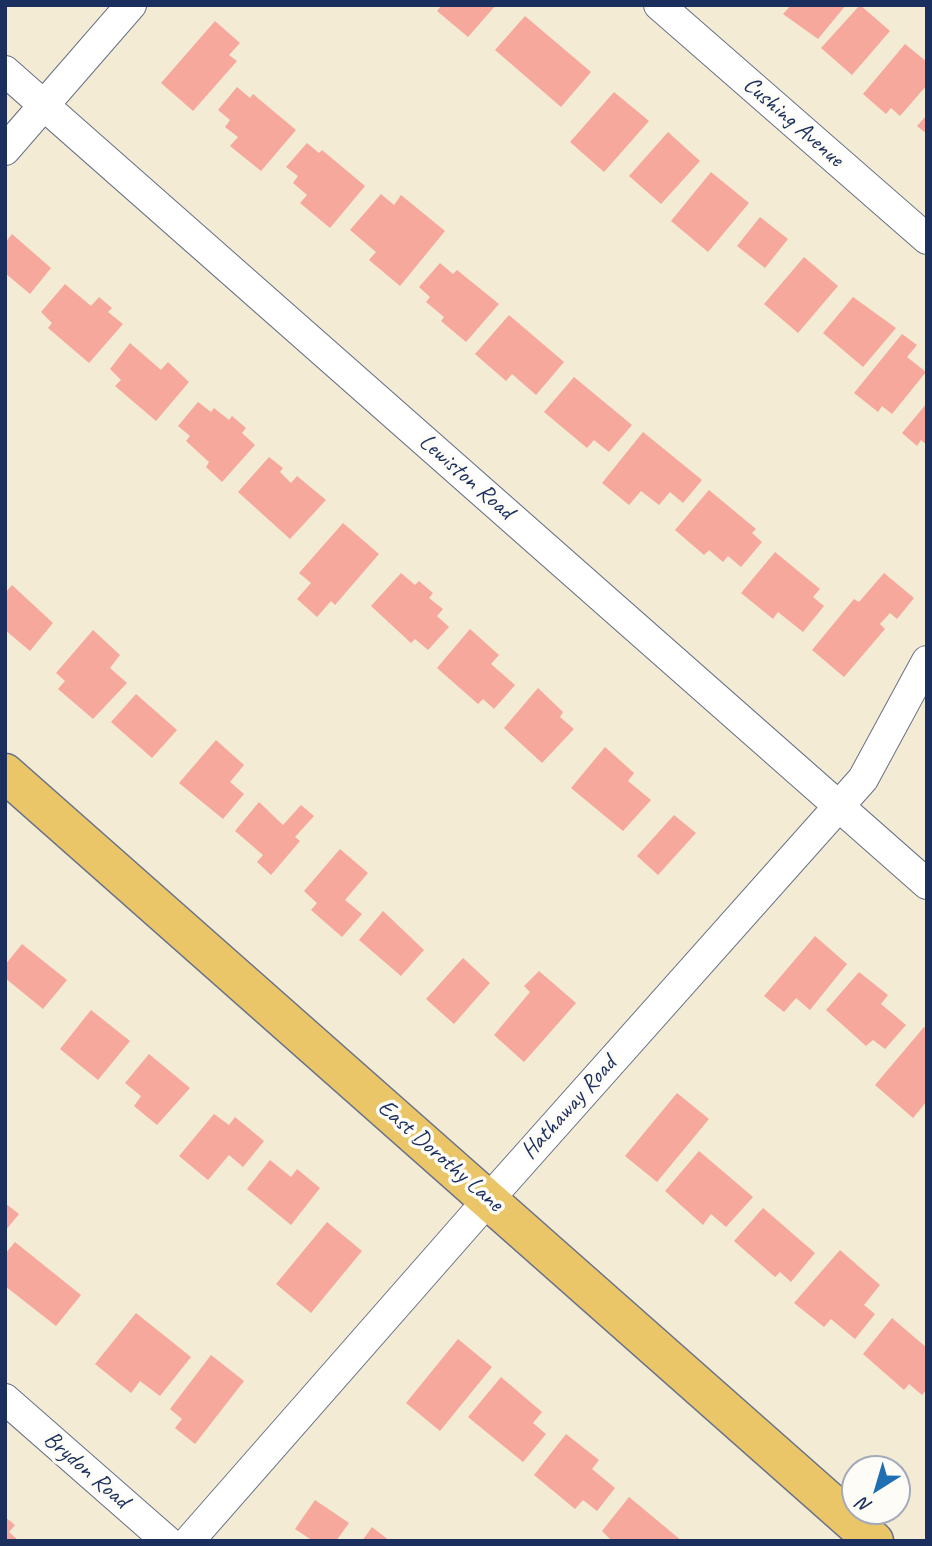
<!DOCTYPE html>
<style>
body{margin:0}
#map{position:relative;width:932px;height:1546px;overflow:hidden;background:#f3ebd4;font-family:Caveat,sans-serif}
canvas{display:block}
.frame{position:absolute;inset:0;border:7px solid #1b2f5e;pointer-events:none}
.north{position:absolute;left:841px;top:1455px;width:70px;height:70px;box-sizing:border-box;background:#fdfcf7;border:2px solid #a3aaba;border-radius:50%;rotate:217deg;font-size:19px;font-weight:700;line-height:28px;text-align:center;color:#1b2f5e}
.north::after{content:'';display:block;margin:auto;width:24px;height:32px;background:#1f6fb2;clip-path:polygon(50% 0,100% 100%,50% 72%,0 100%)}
</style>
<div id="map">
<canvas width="932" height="1546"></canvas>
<div class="frame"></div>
<div class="north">N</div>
</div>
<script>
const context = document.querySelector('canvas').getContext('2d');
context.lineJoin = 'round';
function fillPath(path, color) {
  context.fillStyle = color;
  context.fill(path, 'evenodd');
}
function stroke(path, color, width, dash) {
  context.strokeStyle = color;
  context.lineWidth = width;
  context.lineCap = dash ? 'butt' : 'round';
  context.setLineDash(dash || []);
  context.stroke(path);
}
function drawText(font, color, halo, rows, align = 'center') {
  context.font = font + ' Caveat,sans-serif';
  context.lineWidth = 7;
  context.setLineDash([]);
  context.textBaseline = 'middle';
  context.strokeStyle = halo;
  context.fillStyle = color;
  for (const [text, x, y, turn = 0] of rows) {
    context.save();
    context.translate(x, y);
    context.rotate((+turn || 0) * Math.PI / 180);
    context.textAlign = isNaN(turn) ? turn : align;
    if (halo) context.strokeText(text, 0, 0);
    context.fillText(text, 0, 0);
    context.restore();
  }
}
fillPath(new Path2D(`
 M 442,5 L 496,5 L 468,37 L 437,11 Z
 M 791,5 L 846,5 L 818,39 L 783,14 Z
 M 860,5 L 890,31 L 852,75 L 821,48 Z
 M 525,16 L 591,72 L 561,107 L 495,50 Z
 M 215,21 L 240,43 L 229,55 L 237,61 L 193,111 L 161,83 Z
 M 905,44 L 927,62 L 927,85 L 900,116 L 891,108 L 886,114 L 863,94 Z
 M 237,87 L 250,98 L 253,94 L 296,130 L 261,171 L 230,146 L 238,137 L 225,127 L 230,120 L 218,110 Z
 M 614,92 L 649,121 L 604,172 L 570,142 Z
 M 927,115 L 927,134 L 917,126 Z
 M 668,132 L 700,161 L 661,204 L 629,176 Z
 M 307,143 L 319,153 L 322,150 L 365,186 L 330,228 L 300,203 L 307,195 L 293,183 L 298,176 L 286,167 Z
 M 711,172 L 749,203 L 708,252 L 671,221 Z
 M 381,194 L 394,205 L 401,195 L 445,231 L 400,286 L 369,260 L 376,252 L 350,230 Z
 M 760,217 L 788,239 L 765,268 L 737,246 Z
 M 12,234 L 51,268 L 30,294 L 5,273 L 5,243 Z
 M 804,257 L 838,286 L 798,333 L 764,304 Z
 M 440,263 L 453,274 L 457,270 L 499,304 L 466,342 L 441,321 L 444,317 L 426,302 L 430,297 L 419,287 Z
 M 65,284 L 91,306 L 99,297 L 112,308 L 108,312 L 123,324 L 89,363 L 48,328 L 52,323 L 41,312 Z
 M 853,297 L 896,328 L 863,367 L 823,333 Z
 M 509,315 L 564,362 L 536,395 L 512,374 L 506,381 L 475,354 Z
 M 902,334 L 917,345 L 907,357 L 926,372 L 892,414 L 882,406 L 878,412 L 854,393 Z
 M 130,343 L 161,370 L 168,362 L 189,382 L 156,421 L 115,386 L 121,380 L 110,369 Z
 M 574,377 L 632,425 L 609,452 L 594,440 L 587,448 L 544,412 Z
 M 198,402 L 211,412 L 214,408 L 229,420 L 232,416 L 246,428 L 242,433 L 255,445 L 222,482 L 206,467 L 209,462 L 186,441 L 190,436 L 178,426 Z
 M 927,403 L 927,445 L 921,440 L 917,446 L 902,433 Z
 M 643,432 L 702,480 L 683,503 L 670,492 L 659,505 L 641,491 L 629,505 L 602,483 Z
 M 269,457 L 283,468 L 280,472 L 291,483 L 297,476 L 326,500 L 290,539 L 238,492 Z
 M 709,490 L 756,529 L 752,533 L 762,542 L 741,567 L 728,556 L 723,562 L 709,550 L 704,555 L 675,530 Z
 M 343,523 L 379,554 L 335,605 L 331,601 L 317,617 L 297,599 L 311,583 L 299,573 Z
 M 775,552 L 820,589 L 813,597 L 824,606 L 803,632 L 778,612 L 773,619 L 741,593 Z
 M 401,573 L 415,585 L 419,581 L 433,593 L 429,598 L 443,609 L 437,616 L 449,627 L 428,650 L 415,639 L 411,643 L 371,606 Z
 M 884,573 L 914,598 L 897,619 L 890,613 L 880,624 L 885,629 L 844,677 L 812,650 L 854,599 L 859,602 Z
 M 12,585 L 53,623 L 30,651 L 5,630 L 5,593 Z
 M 470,629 L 499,655 L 491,664 L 515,685 L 494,709 L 483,699 L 478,704 L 437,668 Z
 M 93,630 L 120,655 L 110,668 L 127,683 L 93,719 L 58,689 L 65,681 L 56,673 Z
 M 538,688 L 563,712 L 560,717 L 574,729 L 542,763 L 504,728 Z
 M 136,694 L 177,730 L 152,758 L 111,722 Z
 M 216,740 L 244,765 L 230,782 L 244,794 L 223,819 L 179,783 Z
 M 605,747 L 634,773 L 628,781 L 651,800 L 623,831 L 571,788 Z
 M 259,802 L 283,825 L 301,805 L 314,816 L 295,837 L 300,841 L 271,875 L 257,862 L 263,855 L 235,831 Z
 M 674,815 L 696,833 L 658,875 L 637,856 Z
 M 340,849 L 368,873 L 345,900 L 362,914 L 342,937 L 311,910 L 317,903 L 304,891 Z
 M 383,911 L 424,950 L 401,976 L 359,940 Z
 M 815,936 L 847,964 L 810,1010 L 796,998 L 784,1012 L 764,996 Z
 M 22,944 L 67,980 L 43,1009 L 5,978 L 5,965 Z
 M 463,958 L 490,983 L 454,1024 L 426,999 Z
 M 539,971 L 576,1003 L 524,1062 L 494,1035 L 530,992 L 524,986 Z
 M 859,972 L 888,995 L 881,1004 L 906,1025 L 885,1049 L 873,1040 L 866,1046 L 826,1010 Z
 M 91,1010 L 130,1041 L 98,1080 L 60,1049 Z
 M 924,1027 L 927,1029 L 927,1101 L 913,1118 L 875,1085 Z
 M 149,1054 L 190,1088 L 157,1125 L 134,1106 L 141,1096 L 125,1083 Z
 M 677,1093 L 709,1119 L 657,1182 L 625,1156 Z
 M 214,1114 L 229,1125 L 235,1117 L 264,1141 L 243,1167 L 229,1155 L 208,1180 L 179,1156 Z
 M 699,1151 L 753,1197 L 726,1227 L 711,1214 L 703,1225 L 665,1191 Z
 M 270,1160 L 291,1177 L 297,1169 L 320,1188 L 291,1225 L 247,1189 Z
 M 5,1203 L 19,1214 L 5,1231 Z
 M 763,1208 L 815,1253 L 791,1282 L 780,1272 L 775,1277 L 734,1241 Z
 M 327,1222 L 362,1251 L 311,1313 L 276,1284 Z
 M 15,1242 L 81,1295 L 56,1326 L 5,1286 L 5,1254 Z
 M 840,1250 L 880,1285 L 864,1305 L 875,1314 L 855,1339 L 831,1319 L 824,1327 L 794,1303 Z
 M 136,1313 L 191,1357 L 160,1396 L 140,1381 L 131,1393 L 95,1364 Z
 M 892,1318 L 927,1348 L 927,1389 L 922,1395 L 909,1384 L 904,1390 L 863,1354 Z
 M 458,1339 L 492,1367 L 440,1431 L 406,1403 Z
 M 211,1355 L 244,1381 L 195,1444 L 175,1428 L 182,1419 L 170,1409 Z
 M 501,1377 L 542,1412 L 533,1423 L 546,1434 L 523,1462 L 468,1417 Z
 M 566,1434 L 599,1460 L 592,1469 L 615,1488 L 597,1511 L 583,1500 L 575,1509 L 534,1475 Z
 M 629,1497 L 682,1541 L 612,1541 L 602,1531 Z
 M 315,1500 L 349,1523 L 336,1541 L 313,1541 L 295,1529 Z
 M 5,1517 L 15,1525 L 9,1532 L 19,1541 L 5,1541 Z
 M 372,1527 L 390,1541 L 362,1541 Z`), '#f7a89c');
const minor = new Path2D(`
 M 659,5 L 927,239
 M 5,71 L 927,884
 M 5,150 L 131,5
 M 5,1399 L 167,1541
 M 189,1541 L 489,1199 L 863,779 L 927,661`);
const primary = new Path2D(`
 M 5,773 L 874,1541`);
stroke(minor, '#677187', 32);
stroke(primary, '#677187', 41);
stroke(minor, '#fff', 30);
stroke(primary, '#ebc669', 38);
drawText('24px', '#1b2f5e', '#fdfcf7', [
 ["Cushing Avenue",793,122,41],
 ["Lewiston Road",466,477,41],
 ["Hathaway Road",569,1108,-48],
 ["East Dorothy Lane",440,1156,41],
 ["Brydon Road",86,1470,41]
]);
</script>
